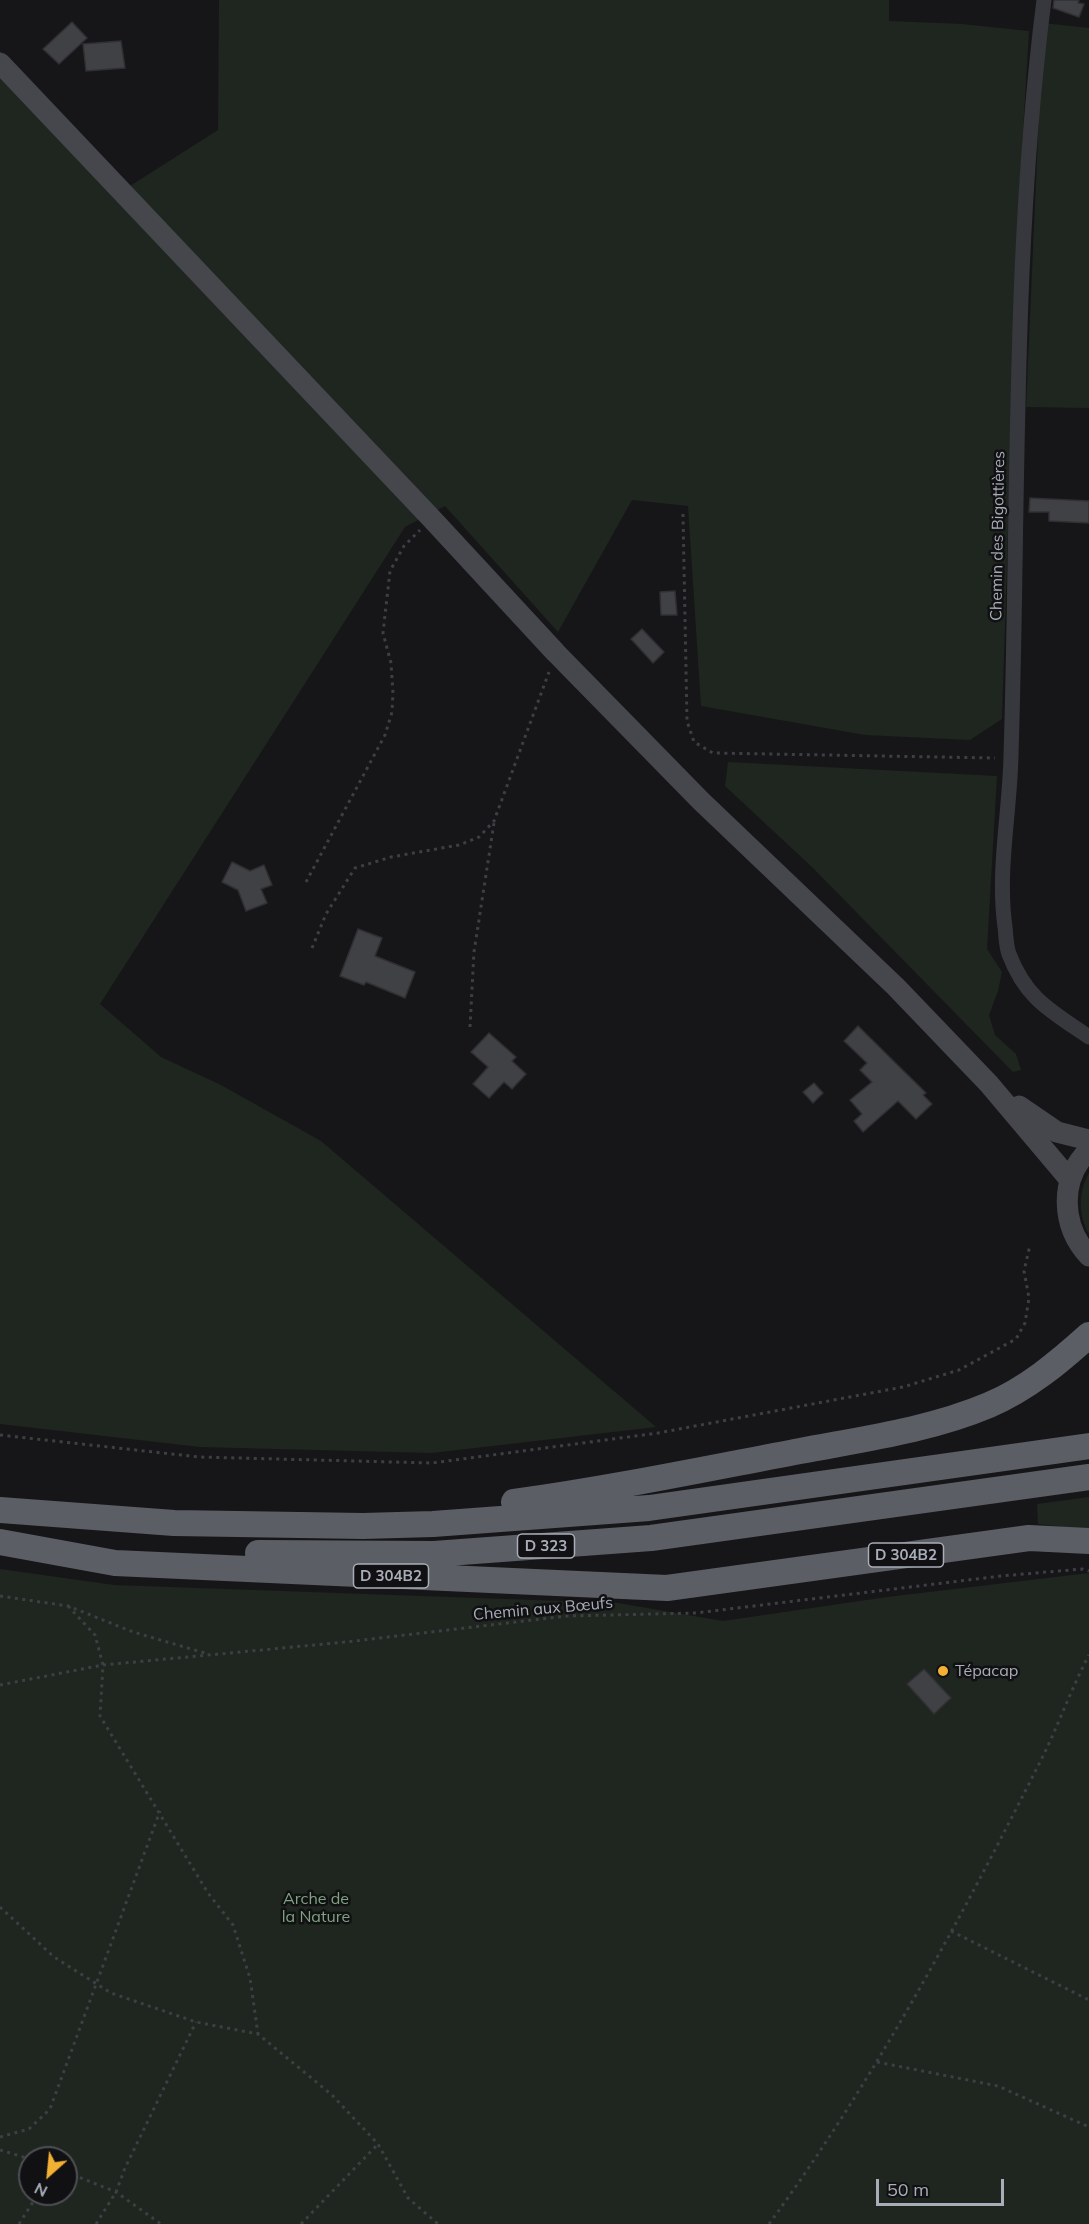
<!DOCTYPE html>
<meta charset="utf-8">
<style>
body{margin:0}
#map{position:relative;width:1089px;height:2224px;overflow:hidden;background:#161618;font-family:Mulish,sans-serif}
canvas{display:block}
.north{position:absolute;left:18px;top:2146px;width:60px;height:60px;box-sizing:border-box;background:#111113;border:2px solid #4d4f55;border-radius:50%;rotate:207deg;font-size:16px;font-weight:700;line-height:24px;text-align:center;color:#a8adb8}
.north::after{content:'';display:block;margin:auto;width:21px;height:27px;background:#f2b134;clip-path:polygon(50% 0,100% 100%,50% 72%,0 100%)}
.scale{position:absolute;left:876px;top:2179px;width:128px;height:27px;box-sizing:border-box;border:3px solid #a8adb8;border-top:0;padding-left:8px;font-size:18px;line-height:21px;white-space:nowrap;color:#a8adb8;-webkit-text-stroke:4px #111113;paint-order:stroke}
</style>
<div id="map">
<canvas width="1089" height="2224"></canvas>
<div class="north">N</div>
<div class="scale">50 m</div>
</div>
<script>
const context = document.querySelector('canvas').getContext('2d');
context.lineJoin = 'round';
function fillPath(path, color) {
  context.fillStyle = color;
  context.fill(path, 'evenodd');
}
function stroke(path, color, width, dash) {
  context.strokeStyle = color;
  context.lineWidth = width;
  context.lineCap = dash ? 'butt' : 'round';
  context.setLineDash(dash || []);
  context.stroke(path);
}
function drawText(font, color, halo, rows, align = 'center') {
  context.font = font + ' Mulish,sans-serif';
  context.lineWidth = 5;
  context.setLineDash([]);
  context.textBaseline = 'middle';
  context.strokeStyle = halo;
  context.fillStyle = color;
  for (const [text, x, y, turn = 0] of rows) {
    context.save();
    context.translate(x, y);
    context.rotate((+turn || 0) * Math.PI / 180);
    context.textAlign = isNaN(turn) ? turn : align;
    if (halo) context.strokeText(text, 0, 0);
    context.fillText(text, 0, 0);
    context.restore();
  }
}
fillPath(new Path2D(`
 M 219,0 L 889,0 L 889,21 L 962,24 L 1029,31 L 1018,215 L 1002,719 L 970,740 L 865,735 L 701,706 L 688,506 L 632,500 L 558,632 L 445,506 L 405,527 L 100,1004 L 161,1057 L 221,1085 L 321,1141 L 656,1427 L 432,1453 L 200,1447 L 0,1424 L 0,51 L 130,186 L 218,130 Z
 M 1043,23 L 1089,28 L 1089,408 L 1026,407 Z
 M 728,762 L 997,776 L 987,949 L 1002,972 L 998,991 L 989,1015 L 995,1035 L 1016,1054 L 1021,1070 L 1013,1072 L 813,868 L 725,786 Z
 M 1089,1173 L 1089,1234 C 1078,1215 1078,1192 1089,1173 Z
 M 1089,1497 L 1089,1530 L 1038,1524 L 1037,1504 Z
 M 0,1569 L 114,1585 L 618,1603 L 723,1621 L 887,1597 L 1089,1573 L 1089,2224 L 0,2224 ZM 30,2158 L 66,2158 L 66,2194 L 30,2194 Z`), '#1e261f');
const building = new Path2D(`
 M 1054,0 L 1079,0 L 1078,3 L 1084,4 L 1079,17 L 1053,8 Z
 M 72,22 L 87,38 L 59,64 L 43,49 Z
 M 121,41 L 125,68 L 86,71 L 83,44 Z
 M 1030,498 L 1089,501 L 1089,523 L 1049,521 L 1049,512 L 1029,512 Z
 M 675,591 L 677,615 L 661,615 L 660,592 Z
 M 642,629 L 664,652 L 653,663 L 631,639 Z
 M 232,862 L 250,871 L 264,865 L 272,885 L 261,889 L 267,903 L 246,911 L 238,890 L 222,882 Z
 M 358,929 L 382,938 L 375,956 L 415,972 L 405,998 L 366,982 L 364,985 L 340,976 Z
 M 858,1026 L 926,1093 L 923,1095 L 932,1104 L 916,1119 L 898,1101 L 863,1132 L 854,1121 L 862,1114 L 850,1100 L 872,1082 L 860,1070 L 867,1063 L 844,1041 Z
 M 489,1033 L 516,1057 L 512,1061 L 526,1074 L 512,1089 L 504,1082 L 489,1098 L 473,1084 L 488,1067 L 471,1052 Z
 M 814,1083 L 823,1093 L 813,1103 L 803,1092 Z
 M 924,1669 L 951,1698 L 934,1714 L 907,1684 Z`);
fillPath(building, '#404145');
stroke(building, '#303034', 1.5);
stroke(new Path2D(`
 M 683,514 L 687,721 L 694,742 L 713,753 L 995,758
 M 306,882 L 385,735 L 392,712 L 393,693 L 391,663 L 383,633 L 390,571 L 404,546 L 420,530
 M 312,948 L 326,914 L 355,868 L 391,857 L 459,845 L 479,837 L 494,821 L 549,672
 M 470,1027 L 474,952 L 494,823
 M 0,1435 L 199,1457 L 432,1463 L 658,1433 L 903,1387 L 959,1370 L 1016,1339 L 1025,1323 L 1029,1298 L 1024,1271 L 1030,1245
 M 0,1596 L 68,1606 L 133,1632 L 205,1653
 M 68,1606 L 95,1635 L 103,1665 L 100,1716 L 208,1893 L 233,1925 L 250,1978 L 258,2034
 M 0,1685 L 103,1665 L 346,1642 L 567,1616 L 696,1613 L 1001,1576 L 1082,1569 L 1089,1571
 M 0,1907 L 54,1957 L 111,1993 L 196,2022 L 258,2034 L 332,2095 L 378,2144 L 408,2198 L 438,2224
 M 951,1931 L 1089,2000
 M 877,2062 L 998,2086 L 1089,2127
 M 0,2137 L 29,2129 L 50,2109 L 160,1811
 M 0,2150 L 30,2159
 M 66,2172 L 116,2192 L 161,2224
 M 19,2224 L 38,2194
 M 96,2224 L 116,2192 L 125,2168 L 196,2022
 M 301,2224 L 378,2144
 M 769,2224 C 874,2081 964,1913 1044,1754 C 1060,1721 1072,1687 1089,1655`), '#3d3f44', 3, [3, 4.5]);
stroke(new Path2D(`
 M 1044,0 C 1012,250 1019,503 1011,755 C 1010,812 997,870 1005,927 C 1006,936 1006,946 1009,954 C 1026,999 1051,1011 1089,1037`), '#37383d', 15);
stroke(new Path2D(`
 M 0,63 L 432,519 L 556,653 L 701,801 L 896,987 L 989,1084 L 1070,1180
 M 1019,1106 L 1057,1132 L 1089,1140
 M 1089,1150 C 1059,1179 1061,1226 1089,1256`), '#45474d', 21);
stroke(new Path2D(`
 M 514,1502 C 609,1489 705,1469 800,1451 C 863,1439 930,1430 989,1405 C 1027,1389 1059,1362 1089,1335
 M 0,1510 L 174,1523 L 363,1526 L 433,1524 L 649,1508 L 1089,1446
 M 0,1542 L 115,1563 L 667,1588 L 1029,1538 L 1089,1541
 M 258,1553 L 434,1554 L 651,1538 L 1089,1477`), '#5b5e65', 26);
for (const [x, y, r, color] of [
 [943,1671,6,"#f2b134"]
]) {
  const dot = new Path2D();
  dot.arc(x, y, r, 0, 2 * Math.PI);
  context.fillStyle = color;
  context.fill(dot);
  stroke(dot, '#111113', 2);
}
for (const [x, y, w] of [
 [546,1546,57],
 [906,1555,75],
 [391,1576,75]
]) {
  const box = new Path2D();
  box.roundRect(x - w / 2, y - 12, w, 24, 4.5);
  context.fillStyle = '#111113';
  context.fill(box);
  stroke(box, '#a8adb8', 1.5);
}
drawText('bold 15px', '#a8adb8', null, [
 ["D 323",546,1546],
 ["D 304B2",906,1555],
 ["D 304B2",391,1576]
]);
drawText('16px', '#a8adb8', '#111113', [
 ["Chemin des Bigottières",998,536,-89],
 ["Chemin aux Bœufs",543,1609,-5]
]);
drawText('16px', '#a8adb8', '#111113', [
 ["Tépacap",955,1671]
], 'left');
drawText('16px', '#7fa381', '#111113', [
 ["Arche de",316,1899],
 ["la Nature",316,1917]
]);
</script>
